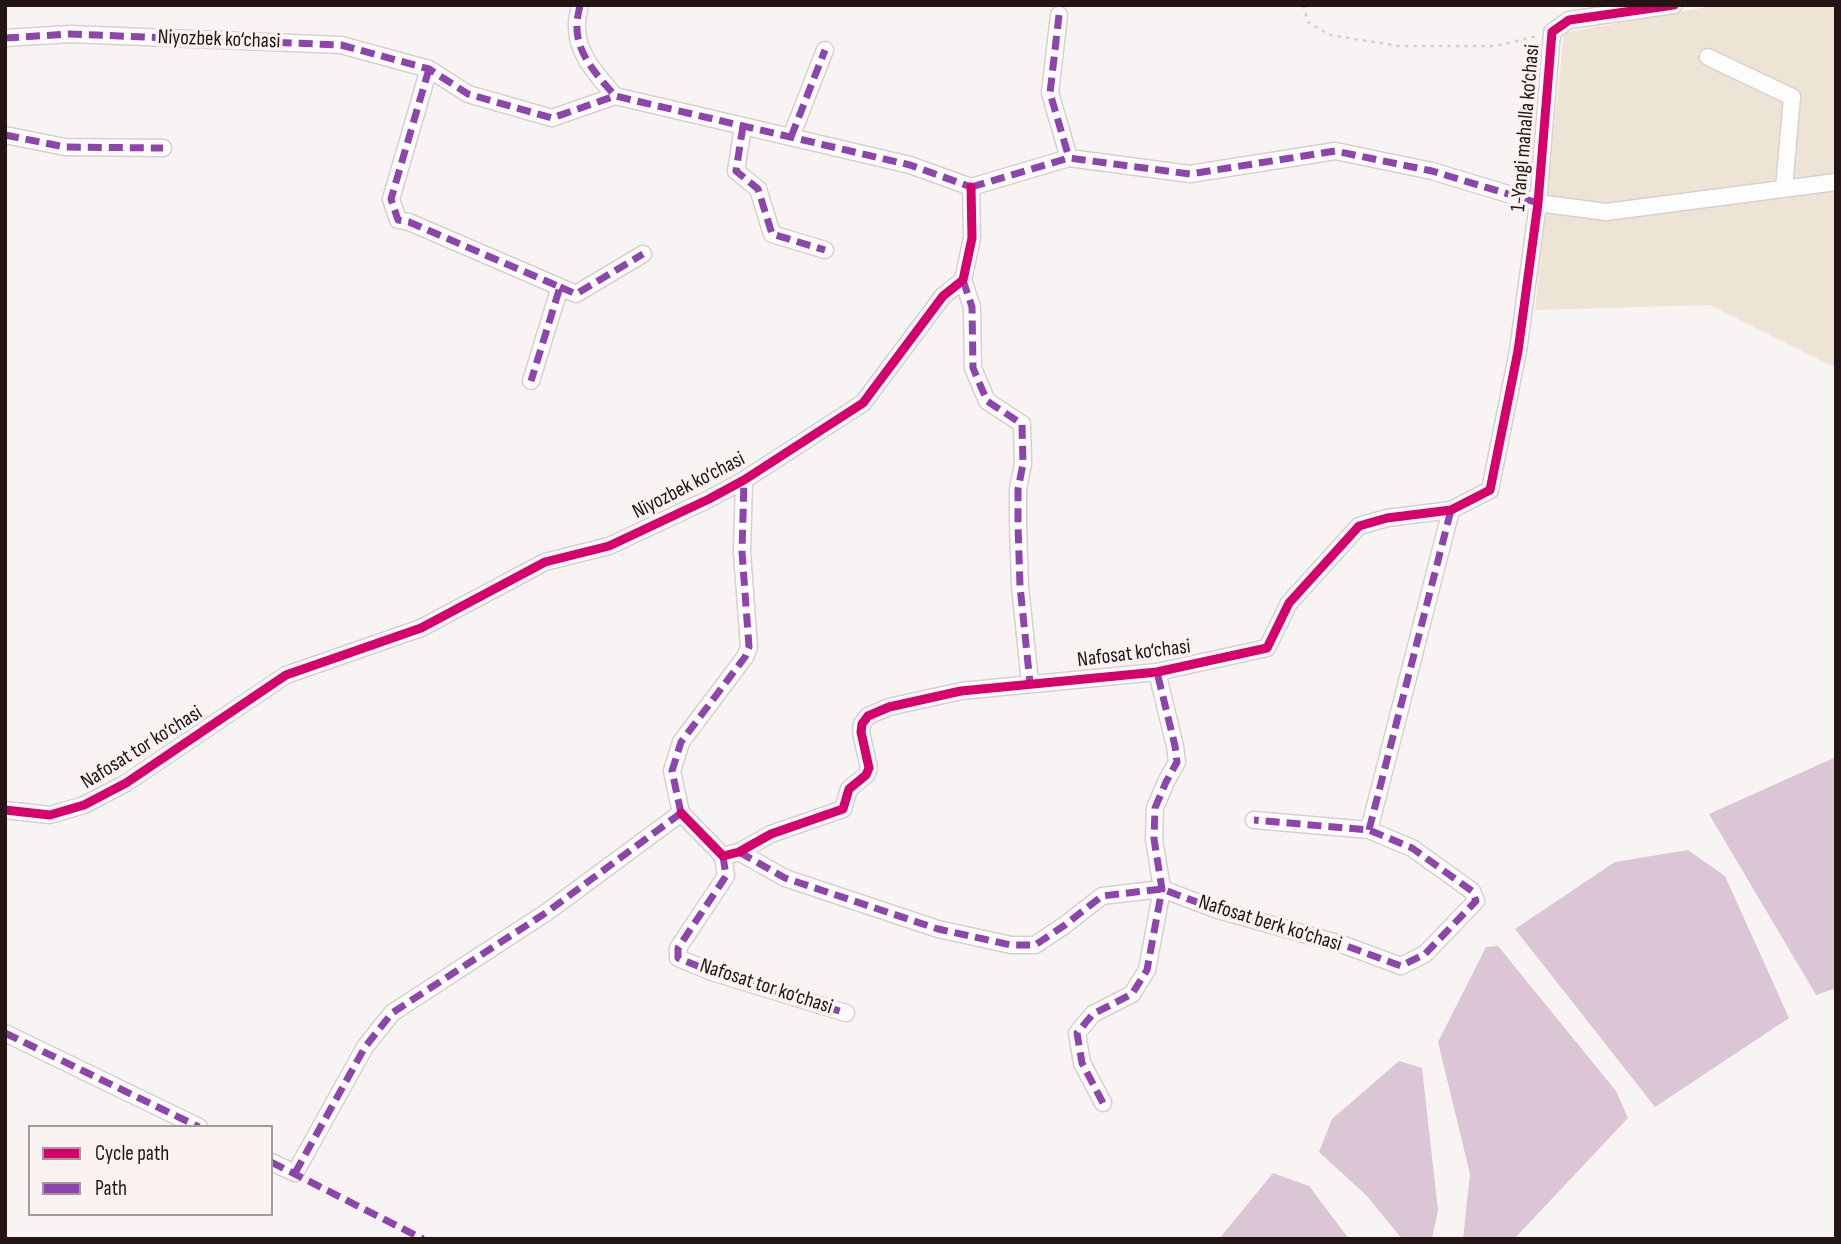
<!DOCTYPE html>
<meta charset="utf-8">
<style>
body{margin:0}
#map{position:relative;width:1841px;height:1244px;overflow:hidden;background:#f9f4f4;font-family:"Sofia Sans Condensed",sans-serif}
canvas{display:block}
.frame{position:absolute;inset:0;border:7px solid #221514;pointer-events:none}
.legend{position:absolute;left:28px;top:1125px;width:245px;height:91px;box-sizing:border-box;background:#fbf3f2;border:2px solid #a49a99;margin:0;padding:9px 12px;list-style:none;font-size:21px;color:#221514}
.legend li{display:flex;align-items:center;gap:14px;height:35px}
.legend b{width:35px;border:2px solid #a49a99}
</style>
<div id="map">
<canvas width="1841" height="1244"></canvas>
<div class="frame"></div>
<ul class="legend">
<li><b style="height:9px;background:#d6006c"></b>Cycle path</li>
<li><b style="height:9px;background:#8e44ad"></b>Path</li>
</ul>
</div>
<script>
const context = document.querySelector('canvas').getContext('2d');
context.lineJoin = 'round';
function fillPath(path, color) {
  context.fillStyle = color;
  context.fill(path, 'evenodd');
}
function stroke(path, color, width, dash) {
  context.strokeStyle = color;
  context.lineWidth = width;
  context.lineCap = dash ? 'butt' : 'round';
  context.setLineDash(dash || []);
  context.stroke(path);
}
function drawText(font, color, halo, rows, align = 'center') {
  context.font = font + ' "Sofia Sans Condensed",sans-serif';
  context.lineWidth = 7;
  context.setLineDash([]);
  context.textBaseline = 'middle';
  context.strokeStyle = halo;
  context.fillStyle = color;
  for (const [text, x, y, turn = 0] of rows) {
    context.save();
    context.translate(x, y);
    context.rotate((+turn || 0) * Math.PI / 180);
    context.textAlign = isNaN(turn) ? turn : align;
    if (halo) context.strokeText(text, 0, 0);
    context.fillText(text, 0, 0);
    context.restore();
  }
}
fillPath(new Path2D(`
 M 1718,5 L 1836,5 L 1836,368 L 1710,305 L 1535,310 L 1564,33 Z`), '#eee4d6');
fillPath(new Path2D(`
 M 1836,757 L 1836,988 L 1816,995 L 1709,814 Z
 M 1688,850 L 1725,876 L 1789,1018 L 1655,1107 L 1515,929 L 1615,862 Z
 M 1498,946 L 1616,1091 L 1628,1118 L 1514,1239 L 1463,1239 L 1470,1174 L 1438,1042 L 1486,947 Z
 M 1399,1061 L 1422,1068 L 1438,1210 L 1432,1239 L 1402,1239 L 1367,1196 L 1319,1152 L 1332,1119 Z
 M 1273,1173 L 1309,1186 L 1349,1239 L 1219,1239 Z`), '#dac6d4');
const minor = new Path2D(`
 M 580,5 C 579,12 576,21 577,28 C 577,55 599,77 615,96
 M 1059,15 L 1050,93 L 1069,158
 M 5,38 L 70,34 L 341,45 L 429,69 L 468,94 L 552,118 L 615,96 L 910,165 L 971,187
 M 1708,57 L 1792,97 L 1784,188
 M 429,69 L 391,199 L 398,220 L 409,222 L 560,287 L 531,381
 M 743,126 L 736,171 L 758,189 L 772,234 L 825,250
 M 5,135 L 65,147 L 163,148
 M 791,137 L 825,50
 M 971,187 L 1069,158 L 1190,174 L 1335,151 L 1432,171 L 1538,203 L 1606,212 L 1836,182
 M 963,280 L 972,307 L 973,368 L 987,401 L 1022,424 L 1023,464 L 1018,489 L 1018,524 L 1020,586 L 1030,683
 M 560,287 L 576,294 L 643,254
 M 5,810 L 50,815 L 84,805 L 126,783 L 286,675 L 421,628 L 545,562 L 609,546 L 709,499 L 744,480 L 863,403 L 943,296 L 963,280 L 972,238 L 971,187
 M 681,813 L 723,856 L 739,852 L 771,834 L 843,809 L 849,789 L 866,775 L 869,768 L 861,732 L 862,724 L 868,716 L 889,707 L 961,691 L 1157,672 L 1267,648 L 1289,603 L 1359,526 L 1387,518 L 1451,510 L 1490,490 L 1518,351 L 1538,203 L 1552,32 L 1569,20 L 1674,5
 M 681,813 L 672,771 L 681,742 L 745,657 L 749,647 L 742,552 L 744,480
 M 1369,830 L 1451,510
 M 739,852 L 785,878 L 938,929 L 1011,945 L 1035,945 L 1065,925 L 1102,896 L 1162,889 L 1218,910 L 1344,945 L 1401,966 L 1425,954 L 1476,901 L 1472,891 L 1412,848 L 1369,830 L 1254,820
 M 723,856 L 726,876 L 678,948 L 678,958 L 715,973 L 846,1013
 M 5,1033 L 199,1127
 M 1103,1103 L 1082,1063 L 1077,1033 L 1093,1014 L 1132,994 L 1147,970 L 1162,889 L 1154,839 L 1155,808 L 1166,782 L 1177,762 L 1175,746 L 1157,672
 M 271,1162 L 295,1173 L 365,1047 L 392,1013 L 547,912 L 681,813`);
stroke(minor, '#d9cfcf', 19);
stroke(new Path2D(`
 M 1303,5 L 1308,22 L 1330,35 L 1399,46 L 1496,46 L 1537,36`), '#d3d1d1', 2.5, [3.5, 5]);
stroke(minor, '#fefdfd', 16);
stroke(new Path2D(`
 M 580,5 C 579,12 576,21 577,28 C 577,55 599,77 615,96
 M 1059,15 L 1050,93 L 1069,158
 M 5,38 L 70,34 L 341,45 L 429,69 L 468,94 L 552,118 L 615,96 L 910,165 L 971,187
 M 429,69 L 391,199 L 398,220 L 409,222 L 560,287 L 531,381
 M 743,126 L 736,171 L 758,189 L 772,234 L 825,250
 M 5,135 L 65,147 L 163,148
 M 791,137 L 825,50
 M 971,187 L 1069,158 L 1190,174 L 1335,151 L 1432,171 L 1538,203
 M 963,280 L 972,307 L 973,368 L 987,401 L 1022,424 L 1023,464 L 1018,489 L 1018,524 L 1020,586 L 1030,683
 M 560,287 L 576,294 L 643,254
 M 681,813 L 672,771 L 681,742 L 745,657 L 749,647 L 742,552 L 744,480
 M 1369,830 L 1451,510
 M 739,852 L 785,878 L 938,929 L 1011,945 L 1035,945 L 1065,925 L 1102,896 L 1162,889 L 1218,910 L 1344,945 L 1401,966 L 1425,954 L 1476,901 L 1472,891 L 1412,848 L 1369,830 L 1254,820
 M 723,856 L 726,876 L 678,948 L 678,958 L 715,973 L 846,1013
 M 5,1033 L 199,1127
 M 1103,1103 L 1082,1063 L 1077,1033 L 1093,1014 L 1132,994 L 1147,970 L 1162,889 L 1154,839 L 1155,808 L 1166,782 L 1177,762 L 1175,746 L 1157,672
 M 271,1162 L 423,1239
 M 295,1173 L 365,1047 L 392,1013 L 547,912 L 681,813`), '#8e44ad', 7, [14, 7]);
stroke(new Path2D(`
 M 5,810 L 50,815 L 84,805 L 126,783 L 286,675 L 421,628 L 545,562 L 609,546 L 709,499 L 744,480 L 863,403 L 943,296 L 963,280 L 972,238 L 971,187
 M 681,813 L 723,856 L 739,852 L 771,834 L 843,809 L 849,789 L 866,775 L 869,768 L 861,732 L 862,724 L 868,716 L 889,707 L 961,691 L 1157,672 L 1267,648 L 1289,603 L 1359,526 L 1387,518 L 1451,510 L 1490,490 L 1518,351 L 1538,203 L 1552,32 L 1569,20 L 1674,5`), '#d6006c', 9);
drawText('21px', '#221514', '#fbf3f2', [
 ["Niyozbek ko‘chasi",219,40,2],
 ["1-Yangi mahalla ko‘chasi",1526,128,-85],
 ["Niyozbek ko‘chasi",689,486,-27],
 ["Nafosat ko‘chasi",1134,654,-7],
 ["Nafosat tor ko‘chasi",142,748,-32],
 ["Nafosat berk ko‘chasi",1270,924,17],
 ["Nafosat tor ko‘chasi",766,987,18]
]);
</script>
